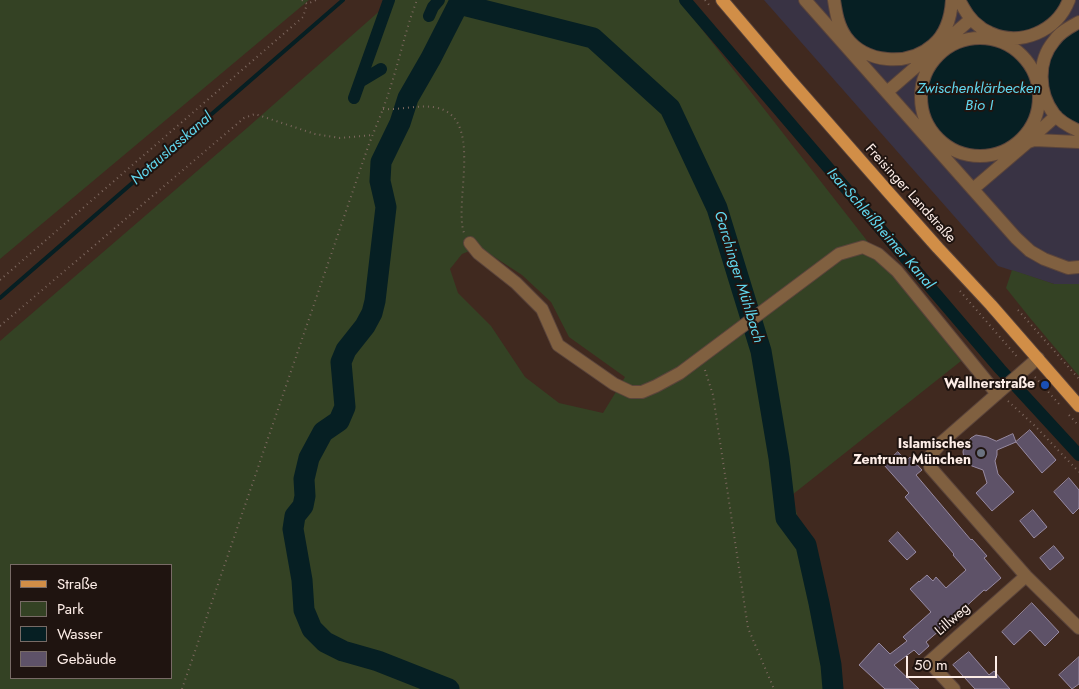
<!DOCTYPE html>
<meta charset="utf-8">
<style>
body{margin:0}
#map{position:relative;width:1079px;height:689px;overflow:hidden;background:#40291f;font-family:Jost,sans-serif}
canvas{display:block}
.legend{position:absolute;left:10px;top:564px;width:162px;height:115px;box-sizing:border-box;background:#1f1410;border:1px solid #786b66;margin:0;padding:6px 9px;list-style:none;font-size:15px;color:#fdede7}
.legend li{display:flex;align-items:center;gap:10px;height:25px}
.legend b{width:25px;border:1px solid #786b66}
.scale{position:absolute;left:906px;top:656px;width:91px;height:22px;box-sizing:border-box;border:2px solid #fdede7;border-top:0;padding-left:6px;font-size:15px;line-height:18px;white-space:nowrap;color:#fdede7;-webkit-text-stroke:4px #1f1410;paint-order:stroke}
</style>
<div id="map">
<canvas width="1079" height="689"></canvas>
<ul class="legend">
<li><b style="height:6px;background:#d18e47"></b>Straße</li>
<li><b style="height:14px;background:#344224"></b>Park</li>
<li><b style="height:14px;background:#061f23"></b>Wasser</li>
<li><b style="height:14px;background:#5e5268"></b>Gebäude</li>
</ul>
<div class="scale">50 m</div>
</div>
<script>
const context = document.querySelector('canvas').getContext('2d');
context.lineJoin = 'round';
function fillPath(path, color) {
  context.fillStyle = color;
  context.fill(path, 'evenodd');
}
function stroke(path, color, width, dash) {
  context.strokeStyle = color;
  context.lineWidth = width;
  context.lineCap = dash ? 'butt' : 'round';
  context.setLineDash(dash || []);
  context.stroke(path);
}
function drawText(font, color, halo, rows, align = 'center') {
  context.font = font + ' Jost,sans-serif';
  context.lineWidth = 4;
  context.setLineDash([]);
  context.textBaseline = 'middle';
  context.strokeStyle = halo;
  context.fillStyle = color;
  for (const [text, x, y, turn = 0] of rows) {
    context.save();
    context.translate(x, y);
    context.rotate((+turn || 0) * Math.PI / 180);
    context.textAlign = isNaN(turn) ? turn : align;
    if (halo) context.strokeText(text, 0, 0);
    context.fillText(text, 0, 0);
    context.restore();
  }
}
fillPath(new Path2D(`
 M 764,0 L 1079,0 L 1079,284 L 1054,284 L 998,266 Z`), '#393344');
fillPath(new Path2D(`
 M 0,0 L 309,0 L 0,259 Z
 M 392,0 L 679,0 L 961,361 L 792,495 L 841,689 L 0,689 L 0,341 L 247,128 ZM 479,247 L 522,275 L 551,302 L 569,337 L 625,377 L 603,413 L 559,403 L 525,377 L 491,326 L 458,293 L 450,269 L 462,254 ZM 11,565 L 171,565 L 171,678 L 11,678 Z
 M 1012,270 L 1054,284 L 1079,284 L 1079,376 L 1030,318 L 1006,288 Z`), '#344224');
fillPath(new Path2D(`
 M 837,0 L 949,0 L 949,11 L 929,44 L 912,54 L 877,55 L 848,35 Z
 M 963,0 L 1068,0 L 1052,23 L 1017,36 L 984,26 Z
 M 1079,25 L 1079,127 L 1057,110 L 1049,95 L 1046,77 L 1048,59 L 1056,43 Z
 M923 97a56 56 0 1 1 112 0a56 56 0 1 1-112 0Z`), '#061f23');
stroke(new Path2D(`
 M 0,298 L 343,0`), '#061f23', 4);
stroke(new Path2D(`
 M 685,0 L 1000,369 L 1079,455
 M 429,16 L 433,7 L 439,0
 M 361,81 L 381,69
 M 354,98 L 389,0`), '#061f23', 12);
stroke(new Path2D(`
 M 459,0 L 467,6 L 593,38 L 670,108 L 717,208 L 761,351 L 779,458 L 786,518 L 806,545 L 819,603 L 831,665 L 833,689
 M 449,689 L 378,661 L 343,651 L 325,642 L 312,629 L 304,610 L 302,580 L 293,529 L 295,516 L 303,506 L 305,496 L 304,479 L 309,458 L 323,432 L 339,421 L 345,407 L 341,362 L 346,350 L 365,326 L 372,313 L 375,301 L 386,207 L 380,181 L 381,162 L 400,123 L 408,98 L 431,58 L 460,1`), '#061f23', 21);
const building = new Path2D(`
 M 1030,430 L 1056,460 L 1042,473 L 1016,442 Z
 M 1013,434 L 1016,442 L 997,450 L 997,455 L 995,461 L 998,474 L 1014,492 L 992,511 L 976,493 L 987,483 L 983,470 L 972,466 L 967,463 L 964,458 L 963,452 L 964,446 L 967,442 L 971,438 L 976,435 L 987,437 L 996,441 Z
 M 898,452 L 906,461 L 910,457 L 922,470 L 916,475 L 971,540 L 972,539 L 987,556 L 984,558 L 1001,578 L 986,591 L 984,590 L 960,612 L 958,610 L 939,628 L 940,630 L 926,642 L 929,646 L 919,655 L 914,650 L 894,665 L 919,689 L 885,689 L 859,665 L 879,643 L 890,654 L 907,641 L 903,637 L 931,612 L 910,589 L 919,581 L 919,582 L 927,575 L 933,581 L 936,577 L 946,588 L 966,570 L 953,555 L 954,554 L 905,497 L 909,493 L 884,465 Z
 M 1069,478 L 1079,490 L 1079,508 L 1073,514 L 1054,492 Z
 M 1033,510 L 1047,527 L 1034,538 L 1020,521 Z
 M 898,532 L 916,552 L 907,560 L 889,541 Z
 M 1054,546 L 1064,558 L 1050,570 L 1040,558 Z
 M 1032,603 L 1059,632 L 1045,646 L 1030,630 L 1014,645 L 1002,632 Z
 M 969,652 L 989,675 L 994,671 L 1010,689 L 975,689 L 953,665 Z
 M 1079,657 L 1079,684 L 1072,689 L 1059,675 Z`);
fillPath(building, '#5e5268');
stroke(building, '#978aa2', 1);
const minor = new Path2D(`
 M 805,0 L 1016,238 L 1030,251 L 1044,259 L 1068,268 L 1079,267
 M 834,0 C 836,13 838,26 846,37 C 865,63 908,67 933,45 C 946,34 951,17 952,0
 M 959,0 C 965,11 970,20 980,27 C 983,30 987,31 990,33 C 1021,47 1057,31 1069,0
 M 1079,22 C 1070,27 1060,32 1054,41 C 1037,61 1038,93 1054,114 C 1060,122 1070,127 1079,131
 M921 97a59 59 0 1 1 118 0a59 59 0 1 1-118 0Z
 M 887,92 L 971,19
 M 1028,141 L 1056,116
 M 973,189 L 1028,142 L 1034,140 L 1079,142
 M 470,243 L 478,253 L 516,283 L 542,309 L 558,345 L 614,384 L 631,392 L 642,392 L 656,386 L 680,373 L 839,254 L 863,247 L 878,254 L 897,271 L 997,394
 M 1038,358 L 942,442 L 931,455 L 930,467 L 1026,576 L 1079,628
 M 954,689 L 929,662 L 1026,576`);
const major = new Path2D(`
 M 722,0 L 790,80 L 890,194 L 938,248 L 991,305 L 1079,406`);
stroke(minor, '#5a443b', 14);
stroke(major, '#5a443b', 14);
stroke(new Path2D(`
 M 302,0 L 307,4 L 316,0
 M 705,0 L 711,7
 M 383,109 C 400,110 417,105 433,107 C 486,114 453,201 464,233
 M 0,280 L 303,17 L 307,4
 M 960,291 L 1019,359
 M 1018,310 L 1079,379
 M 0,326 L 244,118 L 255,114 L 315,134 L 340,138 L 373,135
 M 705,370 L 713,395 L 748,628 L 774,689
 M 1035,377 L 1059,404
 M 1008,401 L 1035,426 L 1079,472
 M 1069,415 L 1079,426
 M 182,689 L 369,144 C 377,124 386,103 392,82 C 401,54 406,28 417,0`), '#7d685f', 2, [1, 4]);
stroke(minor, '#806040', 12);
stroke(major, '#d18e47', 12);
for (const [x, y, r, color] of [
 [1045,385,5,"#1a4fb4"],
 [981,453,5,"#6b7280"]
]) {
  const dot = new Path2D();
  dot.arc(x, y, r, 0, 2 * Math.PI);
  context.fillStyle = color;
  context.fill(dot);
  stroke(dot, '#1f1410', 2);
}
drawText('14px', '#fdede7', '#1f1410', [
 ["Freisinger Landstraße",910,194,48],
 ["Lillweg",953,620,-41]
]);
drawText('bold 14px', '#fdede7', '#1f1410', [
 ["Wallnerstraße",1035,385],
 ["Islamisches",971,445],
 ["Zentrum München",971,461]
], 'right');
drawText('italic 15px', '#61d7ee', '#1f1410', [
 ["Zwischenklärbecken",979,89],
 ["Bio I",979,106],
 ["Notauslasskanal",172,149,-41],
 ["Isar-Schleißheimer Kanal",880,229,49],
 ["Garchinger Mühlbach",738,277,73]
]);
</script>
